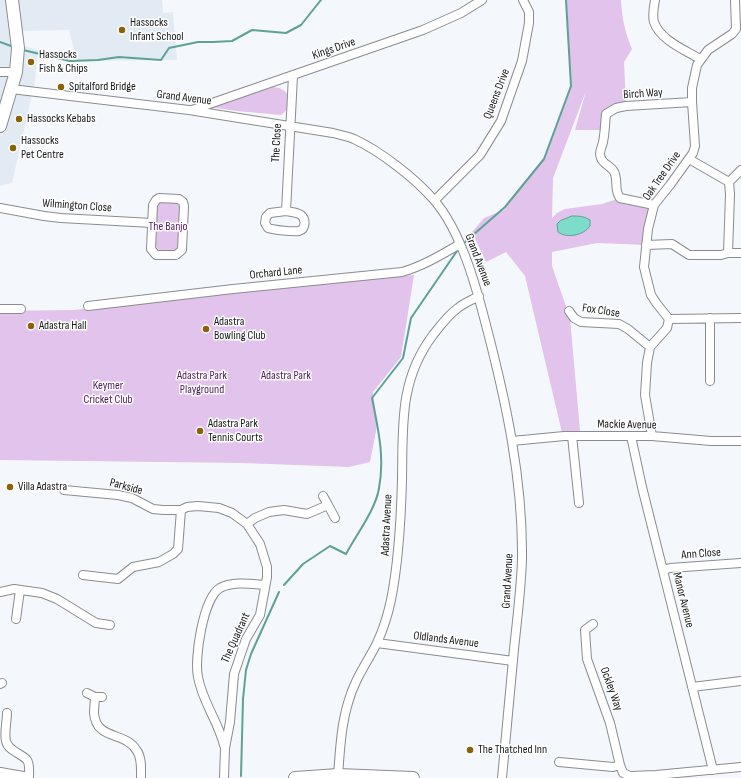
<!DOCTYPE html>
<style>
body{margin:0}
canvas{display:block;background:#f4f7fb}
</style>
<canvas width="741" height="778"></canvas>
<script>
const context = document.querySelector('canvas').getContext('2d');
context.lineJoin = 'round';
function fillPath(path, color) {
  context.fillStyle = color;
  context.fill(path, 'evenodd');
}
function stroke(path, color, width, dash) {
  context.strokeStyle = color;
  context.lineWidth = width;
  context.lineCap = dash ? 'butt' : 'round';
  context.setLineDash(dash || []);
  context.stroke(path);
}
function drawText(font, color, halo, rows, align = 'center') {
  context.font = font + ' "Sofia Sans Condensed",sans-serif';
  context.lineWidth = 3;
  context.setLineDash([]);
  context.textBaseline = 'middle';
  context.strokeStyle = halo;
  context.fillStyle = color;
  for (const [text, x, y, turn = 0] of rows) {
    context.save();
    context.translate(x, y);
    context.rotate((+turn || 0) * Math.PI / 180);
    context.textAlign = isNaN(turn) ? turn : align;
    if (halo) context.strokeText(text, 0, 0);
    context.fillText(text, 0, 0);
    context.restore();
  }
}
fillPath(new Path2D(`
 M 0,0 L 6,0 L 10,42 L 38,50 L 35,81 L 12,183 L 0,186 Z
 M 18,0 L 162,0 L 163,13 L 173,12 L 177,60 L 77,61 L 69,30 L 21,31 Z`), '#e2ebf4');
fillPath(new Path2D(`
 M 566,0 L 621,0 C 622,18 625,33 632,49 L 624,62 L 626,106 L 611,110 L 604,130 L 575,130 L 586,91 L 553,178 L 552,218 L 557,213 L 565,209 L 602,204 L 620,198 L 654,205 L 646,245 L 597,243 L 552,252 L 552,266 L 570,318 L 580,431 L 564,441 L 525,276 L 506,252 L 486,262 L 472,232 L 484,218 L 504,210 L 544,159 L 571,86 Z
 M 273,87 C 291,88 295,106 281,115 L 237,111 L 209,107 Z
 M 162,202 L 176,202 L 180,206 L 180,245 C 175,253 168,252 160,251 L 154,244 L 156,207 L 158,203 Z
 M 414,275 L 401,357 L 373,392 L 377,426 L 370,462 L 349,467 L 243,463 L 0,460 L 0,311 L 74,310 L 225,293 Z`), '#e1c3ec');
const water = new Path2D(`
 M 572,216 C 579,216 584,216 590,220 L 590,226 C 584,235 567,239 558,232 L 557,224 L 560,221 Z`);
fillPath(water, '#7dddca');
stroke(water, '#5ea295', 1);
stroke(new Path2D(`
 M 0,42 L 11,46
 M 23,50 L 70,61 L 98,60 L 119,57 L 161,60 L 169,48 L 198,42 L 213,42 L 232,41 L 252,30 L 286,33 L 301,25 L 321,0
 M 465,242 L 505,207 L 544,159 L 571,86 L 566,0
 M 284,585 L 303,564 L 330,546 L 346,554 C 356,535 376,509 379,488 C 385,458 378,428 372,398 L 403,358 L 411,318 L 457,251
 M 241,776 L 243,699 L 246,670 L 251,654 L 279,592`), '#5ea295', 2);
const street = new Path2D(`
 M 655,0 C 654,6 652,16 654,22 C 660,40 685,50 700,59
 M 0,72 L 16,72
 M 11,89 L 189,110 L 333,133 C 340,135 348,136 354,139 C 380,151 415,178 434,200 C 461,231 476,286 486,325 C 506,401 523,480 522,559 C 521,593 516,626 513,660 C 509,699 506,739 502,778
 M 192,110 L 423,30 L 461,13 L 482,0
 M 729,182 L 741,170
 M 159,198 L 179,199 L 183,202 L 184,206 L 182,250 L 176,255 L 156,255 L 151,249 L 153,205 L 156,200 Z
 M 435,200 L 480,155 L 501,121 L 522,61 L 529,23 L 529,12 L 523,0
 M 654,205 L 620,198 C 614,190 618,183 615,174 C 613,166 603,165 601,158 C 598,152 602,148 603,142 C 605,133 605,123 606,114 L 616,108 L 626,106 L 692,102
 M 0,208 L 44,216 L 61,218 L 152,223
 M 286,211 L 270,213 L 266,217 L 265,223 L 268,228 C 274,230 293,232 299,231 C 306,229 306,219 301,215 C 297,212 290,212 286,211 L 293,76
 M 646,245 L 672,244 L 689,255 L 721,255 L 728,253 L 730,194 L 729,182 L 689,159
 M 728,253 L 741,253
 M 88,306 L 233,289 L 402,272 C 423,266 441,255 460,244
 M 0,309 L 21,309
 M 569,311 L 574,318 L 581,322 L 619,324 L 628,329 L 650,347
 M 669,319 L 741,318
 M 710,381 L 710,318
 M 572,436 L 579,503
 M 631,436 L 642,487 L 713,770
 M 652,436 L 645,395 L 647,363 L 650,347 L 667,328 L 669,319 L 657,304 L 651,295 L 644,267 L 648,229 L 654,205 L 670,185 L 693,153 L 695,146 L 692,102 L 692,88 L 697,65 L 708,50 L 732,34 L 736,29 L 735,0
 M 512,441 L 564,436 L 652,436 L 711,441 L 741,441
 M 64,490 L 118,495 L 132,498 L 153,509 L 163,510 L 181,510 L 187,507 L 198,506 L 219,508 L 232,513 L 247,524 L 260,544 L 267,567 L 267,577 L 260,615 L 246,639 L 234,674 L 230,722 L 225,748 L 224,778
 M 323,496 L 328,505
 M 247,524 L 255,518 L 269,512 L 284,510 L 307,514 L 328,505 L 335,518
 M 663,570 L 670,568 L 741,563
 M 83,575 L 118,579 L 133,567 L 159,562 L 173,554 L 178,549 L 181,510
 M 0,592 L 14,589 L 42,593 L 57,599 L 96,623 L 110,625
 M 16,619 L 20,590
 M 593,624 L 585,630 L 587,659 L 610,723 L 620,765 L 623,773 L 630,776 L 656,775 L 741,767
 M 377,643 L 513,661
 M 0,684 L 2,683
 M 692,687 L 741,681
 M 87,693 L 95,697 L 102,697
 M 95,697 C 95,702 94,708 94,713 C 96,741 126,731 137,751 C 142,758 141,770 141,778
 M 7,713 C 7,721 4,733 6,741 C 8,751 21,753 27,760 C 30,764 29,772 29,778
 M 224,745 C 218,721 202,701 198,677 C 194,659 203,598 220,588 C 233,581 251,584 265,585
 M 559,762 L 613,767 L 620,765
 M 338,775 C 340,751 341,726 348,703 C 354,680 367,663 377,643 C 383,630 388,614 391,600 C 399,560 401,520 402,479 C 403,426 399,380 433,335 C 440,326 448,315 458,308 C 464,303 472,300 479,296`);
const secondary = new Path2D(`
 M 0,126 L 16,72 L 18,48 L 12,0
 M 0,774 L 23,778
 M 295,778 L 338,775 L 413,778`);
stroke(street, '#8a8c8f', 10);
stroke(secondary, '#8a8c8f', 14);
stroke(street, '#fff', 8);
stroke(secondary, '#fff', 12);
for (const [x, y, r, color] of [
 [122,30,4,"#8c6105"],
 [31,62,4,"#8c6105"],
 [61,87,4,"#8c6105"],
 [19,119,4,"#8c6105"],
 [13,148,4,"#8c6105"],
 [31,326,4,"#8c6105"],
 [206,329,4,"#8c6105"],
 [200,431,4,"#8c6105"],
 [10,487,4,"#8c6105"],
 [470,750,4,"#8c6105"]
]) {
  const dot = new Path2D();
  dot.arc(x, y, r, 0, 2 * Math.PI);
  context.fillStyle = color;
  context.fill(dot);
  stroke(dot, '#fff', 1.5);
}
drawText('12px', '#161718', '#fff', [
 ["Hassocks",130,23],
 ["Infant School",130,37],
 ["Hassocks",39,55],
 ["Fish & Chips",39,69],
 ["Spitalford Bridge",69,87],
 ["Hassocks Kebabs",27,119],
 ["Hassocks",21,141],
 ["Pet Centre",21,155],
 ["Adastra",214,322],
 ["Bowling Club",214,336],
 ["Adastra Hall",39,326],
 ["Adastra Park",208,424],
 ["Tennis Courts",208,438],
 ["Villa Adastra",18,487],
 ["The Thatched Inn",478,750]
], 'left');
drawText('12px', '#161718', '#fff', [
 ["Kings Drive",334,49,-19],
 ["Queens Drive",497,94,-69],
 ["Birch Way",643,94,-4],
 ["Grand Avenue",184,98,7],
 ["The Close",277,143,-87],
 ["Oak Tree Drive",662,176,-55],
 ["Wilmington Close",77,206,4],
 ["Grand Avenue",478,260,69],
 ["Orchard Lane",276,273,-6],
 ["Fox Close",601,311,9],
 ["Mackie Avenue",627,425,1],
 ["Parkside",126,487,15],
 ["Adastra Avenue",387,525,-87],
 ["Ann Close",701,554,-4],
 ["Grand Avenue",508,581,-87],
 ["Manor Avenue",683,600,76],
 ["The Quadrant",236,638,-66],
 ["Oldlands Avenue",446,640,7],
 ["Ockley Way",611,689,70]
]);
drawText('12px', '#4f195f', '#fff', [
 ["The Banjo",168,227],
 ["Adastra Park",202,376],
 ["Playground",202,390],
 ["Adastra Park",286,376],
 ["Keymer",108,386],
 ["Cricket Club",108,400]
]);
</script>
